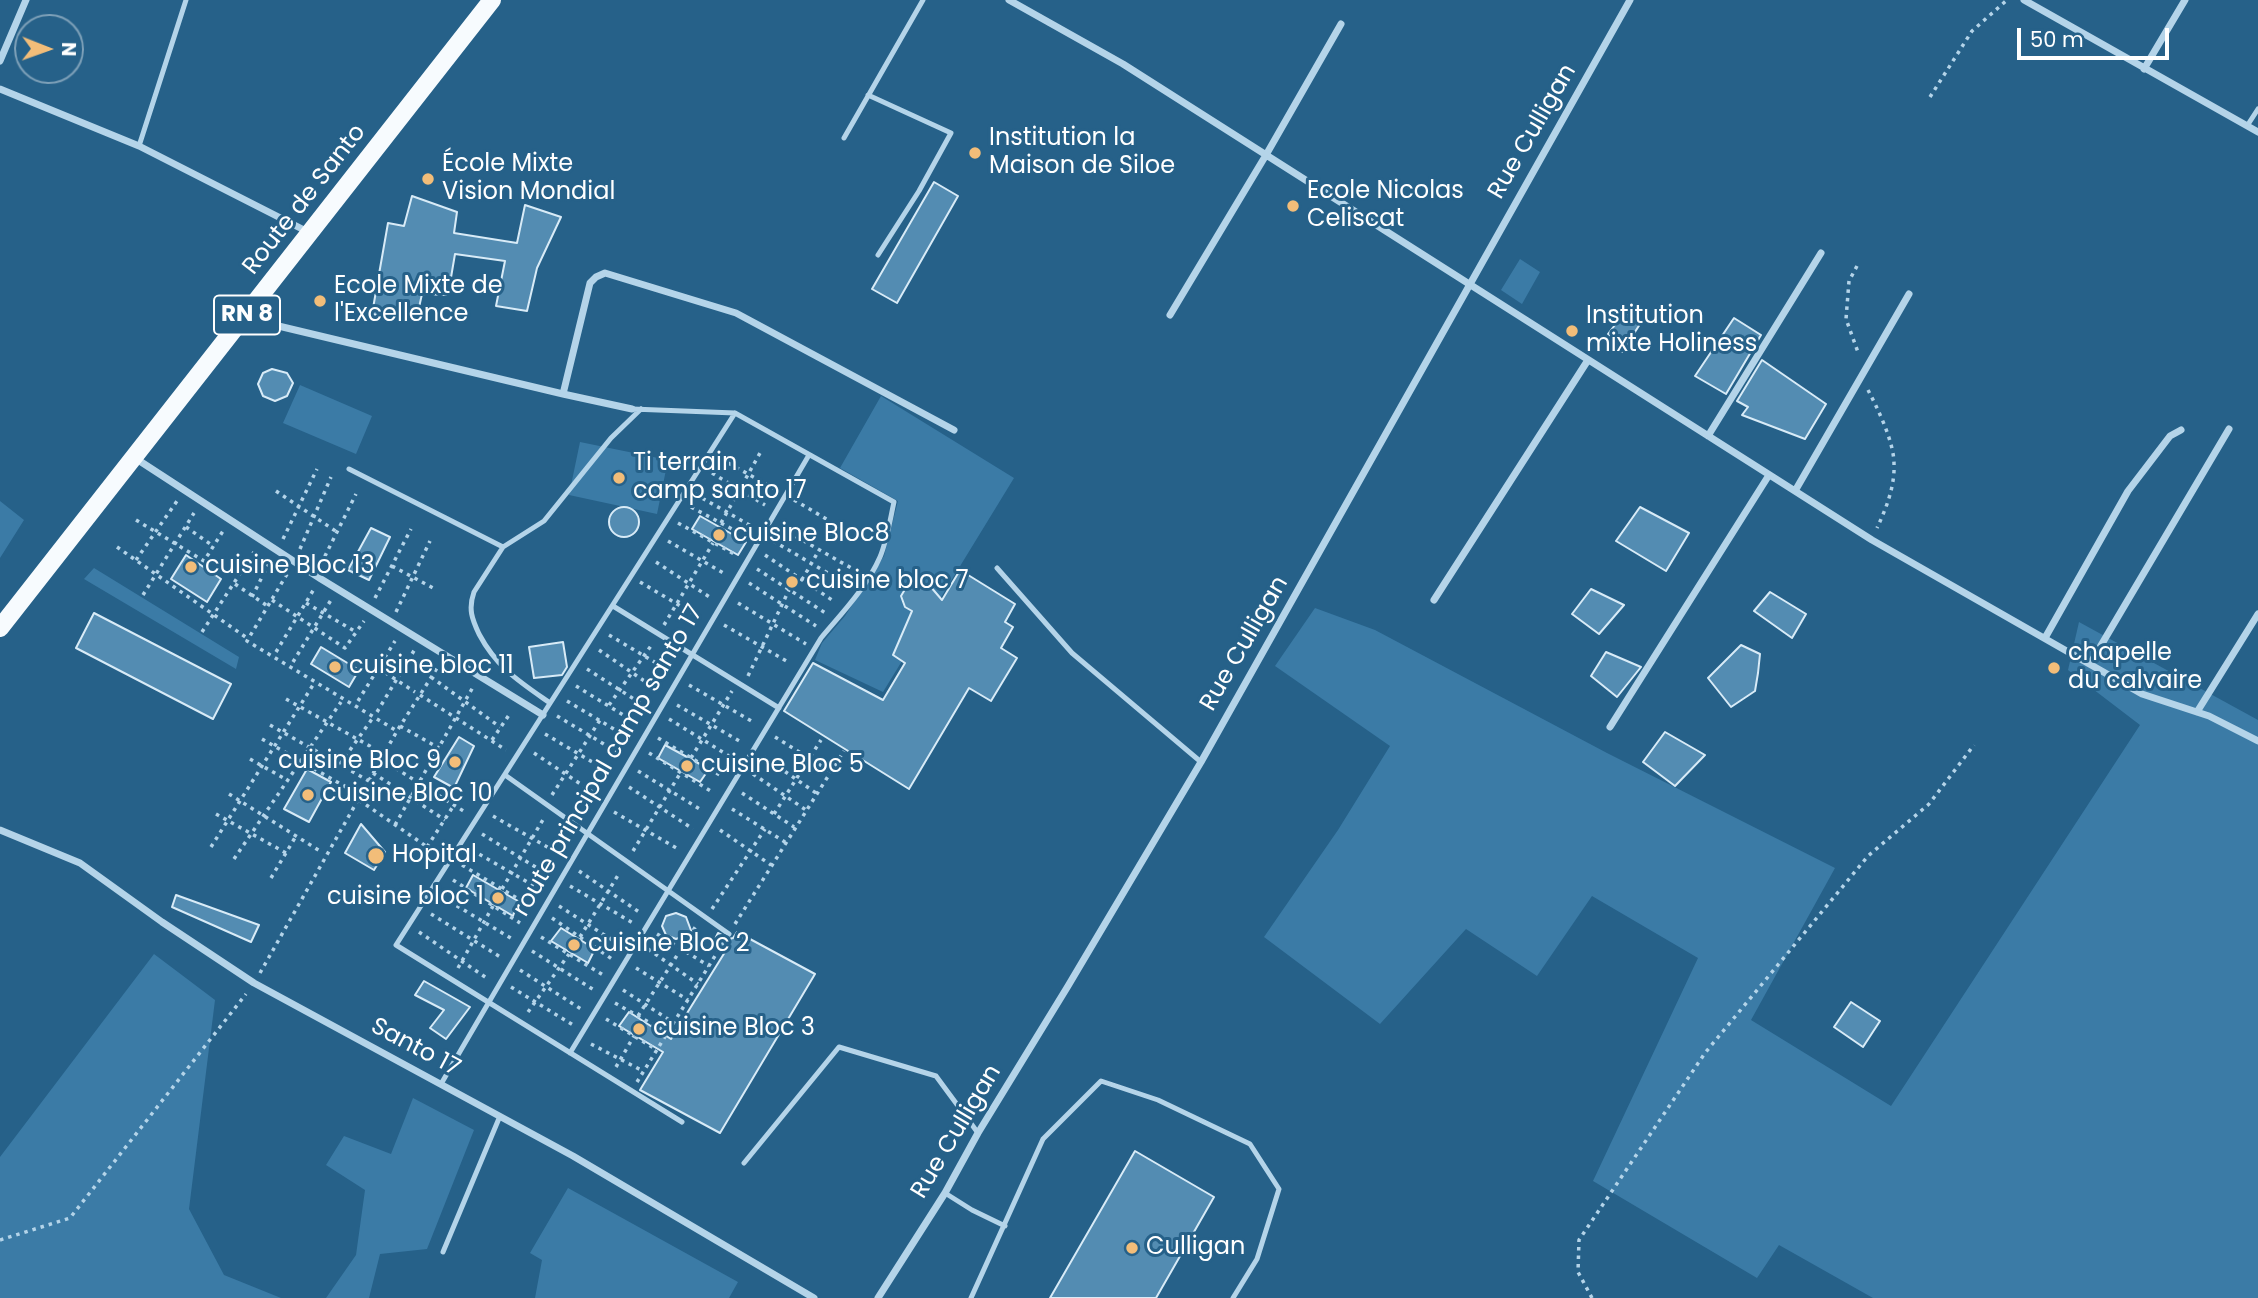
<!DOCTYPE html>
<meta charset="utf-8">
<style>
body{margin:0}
#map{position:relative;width:2258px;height:1298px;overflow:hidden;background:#266189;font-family:Poppins,sans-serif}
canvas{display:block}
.north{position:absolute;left:14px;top:14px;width:70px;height:70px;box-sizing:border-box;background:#266189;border:2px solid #7da0b8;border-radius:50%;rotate:91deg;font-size:19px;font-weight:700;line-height:28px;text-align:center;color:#fff}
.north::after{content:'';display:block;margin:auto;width:24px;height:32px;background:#f2bd79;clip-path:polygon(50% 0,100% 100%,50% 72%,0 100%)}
.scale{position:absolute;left:2017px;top:28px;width:152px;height:32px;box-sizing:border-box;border:4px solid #fff;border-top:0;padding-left:9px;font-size:21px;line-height:24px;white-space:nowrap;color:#fff;-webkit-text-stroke:5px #266189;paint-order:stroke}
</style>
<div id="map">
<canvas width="2258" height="1298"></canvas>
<div class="north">N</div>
<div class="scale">50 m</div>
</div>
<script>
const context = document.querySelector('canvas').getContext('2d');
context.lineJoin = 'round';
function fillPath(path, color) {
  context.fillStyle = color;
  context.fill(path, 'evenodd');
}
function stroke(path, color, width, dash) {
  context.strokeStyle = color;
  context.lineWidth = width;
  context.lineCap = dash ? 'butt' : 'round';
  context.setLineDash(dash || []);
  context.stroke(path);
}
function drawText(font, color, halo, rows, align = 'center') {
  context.font = font + ' Poppins,sans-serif';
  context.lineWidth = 6;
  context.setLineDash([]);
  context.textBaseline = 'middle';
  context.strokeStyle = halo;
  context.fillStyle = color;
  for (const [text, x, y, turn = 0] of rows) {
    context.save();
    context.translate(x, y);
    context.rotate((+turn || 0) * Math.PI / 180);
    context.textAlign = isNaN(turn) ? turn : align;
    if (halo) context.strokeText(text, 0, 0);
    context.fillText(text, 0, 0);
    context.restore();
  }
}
fillPath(new Path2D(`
 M 1520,259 L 1540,272 L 1522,304 L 1501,290 Z
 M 300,385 L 372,416 L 356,454 L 283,423 Z
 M 881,396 L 1014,478 L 883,692 L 815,660 L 822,643 L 845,616 L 884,556 L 898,501 L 840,468 Z
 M 580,442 L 668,460 L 657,514 L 569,495 Z
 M 0,501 L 24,520 L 0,558 Z
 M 94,568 L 239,657 L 236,669 L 84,579 Z
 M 1315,608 L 1375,630 L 1607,753 L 1835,868 L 1751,1020 L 1891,1106 L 2140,725 L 2068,670 L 2079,622 L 2258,720 L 2258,1298 L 1873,1298 L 1779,1245 L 1757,1278 L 1593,1181 L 1698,958 L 1592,896 L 1537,976 L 1466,929 L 1380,1024 L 1264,937 L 1338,830 L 1390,746 L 1275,666 Z
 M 154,954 L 215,1000 L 189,1209 L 224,1275 L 281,1298 L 0,1298 L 0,1157 Z
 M 413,1098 L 474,1130 L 427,1249 L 380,1254 L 369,1298 L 326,1298 L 356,1255 L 365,1190 L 326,1165 L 344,1136 L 391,1154 Z
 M 568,1188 L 738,1282 L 729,1298 L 535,1298 L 542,1260 L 530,1253 Z`), '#3b7ba6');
const building = new Path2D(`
 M 934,182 L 958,196 L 897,303 L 872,289 Z
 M 412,196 L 457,212 L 454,233 L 517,243 L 525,205 L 561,217 L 537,268 L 527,311 L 496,306 L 505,261 L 455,254 L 448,295 L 422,294 L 416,321 L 372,314 L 388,223 L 404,226 Z
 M 1625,312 L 1642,321 L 1622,352 L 1608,334 Z
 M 1734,318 L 1761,335 L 1726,394 L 1695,376 Z
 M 1762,360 L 1826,404 L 1805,439 L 1742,415 L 1748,407 L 1737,401 Z
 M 272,369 L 287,373 L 293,383 L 287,396 L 275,401 L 263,396 L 258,384 L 263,373 Z
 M 1640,507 L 1689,533 L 1666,571 L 1616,541 Z
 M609 522a15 15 0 1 1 30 0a15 15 0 1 1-30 0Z
 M 700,516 L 746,542 L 738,555 L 692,529 Z
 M 371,528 L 390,537 L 369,580 L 348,570 Z
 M 186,555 L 221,579 L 207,602 L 171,579 Z
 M 960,570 L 1015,604 L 1005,622 L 1013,627 L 1001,648 L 1017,658 L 991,701 L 969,688 L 909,789 L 784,711 L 813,663 L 883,700 L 905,663 L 893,655 L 912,611 L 905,607 L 901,596 L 907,586 L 918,581 L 930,586 L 942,600 Z
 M 1591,589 L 1624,605 L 1599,634 L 1572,614 Z
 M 1770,592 L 1806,614 L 1792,638 L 1754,611 Z
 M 94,613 L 231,684 L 213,719 L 76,648 Z
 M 563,642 L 567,667 L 562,675 L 534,678 L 529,647 Z
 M 1741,645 L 1760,654 L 1758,673 L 1755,691 L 1731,707 L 1708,678 Z
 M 321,647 L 359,670 L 349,687 L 311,664 Z
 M 1606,652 L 1641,667 L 1617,697 L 1591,676 Z
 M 1665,732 L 1705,755 L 1675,786 L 1643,762 Z
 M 459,737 L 474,746 L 454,788 L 434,777 Z
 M 665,745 L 709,769 L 700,782 L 658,758 Z
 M 307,769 L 331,782 L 309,822 L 284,809 Z
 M 361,824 L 385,852 L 374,870 L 345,853 Z
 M 473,875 L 518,901 L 513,916 L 466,888 Z
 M 176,895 L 259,925 L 251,942 L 172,907 Z
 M 676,913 L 686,917 L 692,933 L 676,939 L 666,935 L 662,926 L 666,916 Z
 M 561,928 L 595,949 L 588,963 L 551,941 Z
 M 737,932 L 815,974 L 720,1133 L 640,1090 L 663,1052 L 619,1026 L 629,1012 L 671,1039 L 725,952 L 712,945 L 718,933 L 729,939 L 733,938 Z
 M 424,981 L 470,1007 L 446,1039 L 430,1028 L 444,1010 L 415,995 Z
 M 1851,1002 L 1880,1021 L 1863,1047 L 1834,1027 Z
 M 1135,1151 L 1214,1197 L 1156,1298 L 1050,1298 Z`);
fillPath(building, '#538cb2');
stroke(building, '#d8ebf7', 2);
stroke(new Path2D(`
 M 1930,97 L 1972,31 L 2007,0
 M 1857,266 L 1849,281 L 1846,319 L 1859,355
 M 1868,390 C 1878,409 1894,442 1894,464 C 1895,486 1886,509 1877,528
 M 721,459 L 775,489
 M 712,473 L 765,505
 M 276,491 L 337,532
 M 695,494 L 753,527
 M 794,500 L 835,524
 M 691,507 L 749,538
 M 136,520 L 204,561 L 223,531
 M 678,523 L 736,555
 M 721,523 L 760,453
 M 186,527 L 213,546
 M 781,528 L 853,569
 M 283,539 L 317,469
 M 668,541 L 725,574
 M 773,541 L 845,583
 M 117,547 L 247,638
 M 300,549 L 331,477
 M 765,555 L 835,602
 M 136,560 L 177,501
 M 656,562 L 711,598
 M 321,564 L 356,494
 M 392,566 L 435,589
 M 757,569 L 827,614
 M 287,574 L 247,641 L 397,731
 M 802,580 L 819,550
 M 640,582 L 699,617
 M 749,583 L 816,626
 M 235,584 L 266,605
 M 143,595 L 194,513
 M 252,597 L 270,561
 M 375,598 L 411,529
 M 272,600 L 345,648 L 364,621
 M 306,603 L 356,632
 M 738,603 L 806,644
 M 396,612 L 430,541
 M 664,625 L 713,543
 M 724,625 L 790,663
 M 202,632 L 254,552
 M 609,635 L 668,670
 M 599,650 L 659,691
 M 276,652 L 314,589
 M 293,662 L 331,600
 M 378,668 L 415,692
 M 587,669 L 648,708
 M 748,676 L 789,590
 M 431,677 L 500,727
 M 689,685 L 755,723
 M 576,686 L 638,724
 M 420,695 L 506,750
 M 286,699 L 384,754
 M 358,701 L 395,641
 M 567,701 L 629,738
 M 609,705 L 653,643
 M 677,705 L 743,743
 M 377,712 L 415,649
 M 557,716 L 619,753
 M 669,719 L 734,759
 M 270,725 L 369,781
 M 400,726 L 439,748
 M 545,734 L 611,773
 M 775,737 L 830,771
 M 658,738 L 723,777
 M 262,739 L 360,795
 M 492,740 L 511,712
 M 534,753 L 597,795
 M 649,753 L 714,793
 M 764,757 L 816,793
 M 691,758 L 732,691
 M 250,759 L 287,780
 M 381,759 L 465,812
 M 340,764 L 372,719
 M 638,771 L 703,811
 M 373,773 L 445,820
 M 753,774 L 806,810
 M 629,787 L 693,829
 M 742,793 L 794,827
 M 229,794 L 320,851
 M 552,795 L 600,720
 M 359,800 L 439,855
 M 732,809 L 785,842
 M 614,812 L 680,850
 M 216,814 L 286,853
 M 774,814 L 821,740
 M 493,816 L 563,856
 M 395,825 L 473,687
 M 720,830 L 771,865
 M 482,834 L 550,876
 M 211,847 L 313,685
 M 427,847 L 454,805
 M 472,850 L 541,890
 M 633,851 L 681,772
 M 234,859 L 341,702
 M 462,865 L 530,906
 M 579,871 L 642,914
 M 271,878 L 296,836
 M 453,880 L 520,923
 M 570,886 L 633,923
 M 502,889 L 544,818
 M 442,897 L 514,940
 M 559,906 L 620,945
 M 712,909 L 765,829
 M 431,914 L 502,958
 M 552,918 L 612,959
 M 735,924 L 844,751
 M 419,932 L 488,979
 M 657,934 L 709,966
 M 541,937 L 603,975
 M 580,937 L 620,872
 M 648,949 L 698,984
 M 532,951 L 594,990
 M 458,968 L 493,906
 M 636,968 L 688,1000
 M 520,970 L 581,1009
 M 260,973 L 397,731 L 439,665
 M 511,987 L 573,1025
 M 623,990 L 674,1023
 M 615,1003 L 668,1033
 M 528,1012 L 569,954
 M 638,1016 L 696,926
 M 606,1019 L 657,1050
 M 591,1044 L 643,1071
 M 616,1067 L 634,1036
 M 637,1082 L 723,943
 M 0,1240 L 70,1218 L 246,994
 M 1592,1298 L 1578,1272 L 1579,1240 L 1705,1053 L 1868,856 L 1929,804 L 1974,745`), '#b4d4e9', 3.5, [3.5, 5]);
stroke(new Path2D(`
 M 868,95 L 951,133 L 919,191 L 878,255
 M 2247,126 L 2258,109
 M 844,138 L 923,0
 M 139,146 L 186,0
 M 349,469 L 503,547 L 544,521 L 611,438 L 641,409
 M 503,547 L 474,592 C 468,609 472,619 479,634 C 497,668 520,682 550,703
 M 997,568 L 1072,653 L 1201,762
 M 613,606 L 779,708
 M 505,775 L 729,934
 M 570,1053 L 821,638 C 842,613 867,587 880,557 C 887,540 890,520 894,502 L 735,413 L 632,409
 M 441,1084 L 809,455
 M 682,1122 L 396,945 L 735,413
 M 744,1163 L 839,1047 L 936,1076 L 978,1133
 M 945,1193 L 972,1210 L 1005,1226
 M 443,1252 L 500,1116
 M 971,1298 L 1043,1139 L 1101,1081 L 1158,1100 L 1250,1144 L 1279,1189 L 1257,1259 L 1233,1298`), '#b4d4e9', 5);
stroke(new Path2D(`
 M 1009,0 L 1123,64 L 1872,540 L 2142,694 L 2209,716 L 2258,741
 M 2024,0 L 2258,132
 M 0,61 L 26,0
 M 2144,69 L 2185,0
 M 0,89 L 139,146 L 310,233
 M 1170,315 L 1266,155 L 1341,24
 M 245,318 L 563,394 L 632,409
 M 563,394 L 590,283 L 596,277 L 605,273 L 736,313 L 954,430
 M 1708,436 L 1821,253
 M 135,458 L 321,579 L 543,715
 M 1795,491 L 1909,294
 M 1434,600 L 1588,360
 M 2045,638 L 2128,491 L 2170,436 L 2181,430
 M 2090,664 L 2229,429
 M 2197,712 L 2258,614
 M 1610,727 L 1769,475
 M 0,830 L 80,863 L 162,922 L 254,983 L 573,1156 L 814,1298
 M 878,1298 L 945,1193 L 978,1133 L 1068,986 L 1201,762 L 1630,0`), '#b4d4e9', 7);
stroke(new Path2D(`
 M 0,628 L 492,0`), '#f7fbfe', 18);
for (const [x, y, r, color] of [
 [975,153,7,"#f2bd79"],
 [428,179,7,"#f2bd79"],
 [1293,206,7,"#f2bd79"],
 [320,301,7,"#f2bd79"],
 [1572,331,7,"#f2bd79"],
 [619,478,7,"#f2bd79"],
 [719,535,7,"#f2bd79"],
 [191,567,7,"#f2bd79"],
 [792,582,7,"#f2bd79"],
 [335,667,7,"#f2bd79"],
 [2054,668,7,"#f2bd79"],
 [455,762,7,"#f2bd79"],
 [687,766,7,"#f2bd79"],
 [308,795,7,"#f2bd79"],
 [376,856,9,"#f2bd79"],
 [498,898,7,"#f2bd79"],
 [574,945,7,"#f2bd79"],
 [639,1029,7,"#f2bd79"],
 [1132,1248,7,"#f2bd79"]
]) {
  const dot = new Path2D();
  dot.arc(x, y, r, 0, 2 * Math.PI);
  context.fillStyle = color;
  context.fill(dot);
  stroke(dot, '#266189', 2.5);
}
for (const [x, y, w] of [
 [247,315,66]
]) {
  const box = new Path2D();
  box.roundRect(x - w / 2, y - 19.5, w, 39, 5);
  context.fillStyle = '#266189';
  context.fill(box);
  stroke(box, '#fff', 2);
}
drawText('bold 23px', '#fff', null, [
 ["RN 8",247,315]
]);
drawText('24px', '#fff', '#266189', [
 ["Rue Culligan",1533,132,-60],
 ["Route de Santo",305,200,-52],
 ["Rue Culligan",1245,644,-60],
 ["route principal camp santo 17",609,761,-60],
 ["Santo 17",415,1048,28],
 ["Rue Culligan",957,1132,-59]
]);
drawText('24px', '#fff', '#266189', [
 ["Institution la",989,139],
 ["Maison de Siloe",989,167],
 ["École Mixte",442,165],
 ["Vision Mondial",442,193],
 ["Ecole Nicolas",1307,192],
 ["Celiscat",1307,220],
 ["Ecole Mixte de",334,287],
 ["l'Excellence",334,315],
 ["Institution",1586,317],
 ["mixte Holiness",1586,345],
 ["Ti terrain",633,464],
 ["camp santo 17",633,492],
 ["cuisine Bloc8",733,535],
 ["cuisine Bloc 13",205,567],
 ["cuisine bloc 7",806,582],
 ["chapelle",2068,654],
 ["du calvaire",2068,682],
 ["cuisine bloc 11",349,667],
 ["cuisine Bloc 9",441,762,"right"],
 ["cuisine Bloc 5",701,766],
 ["cuisine Bloc 10",322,795],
 ["Hopital",392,856],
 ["cuisine bloc 1",484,898,"right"],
 ["cuisine Bloc 2",588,945],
 ["cuisine Bloc 3",653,1029],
 ["Culligan",1146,1248]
], 'left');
</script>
